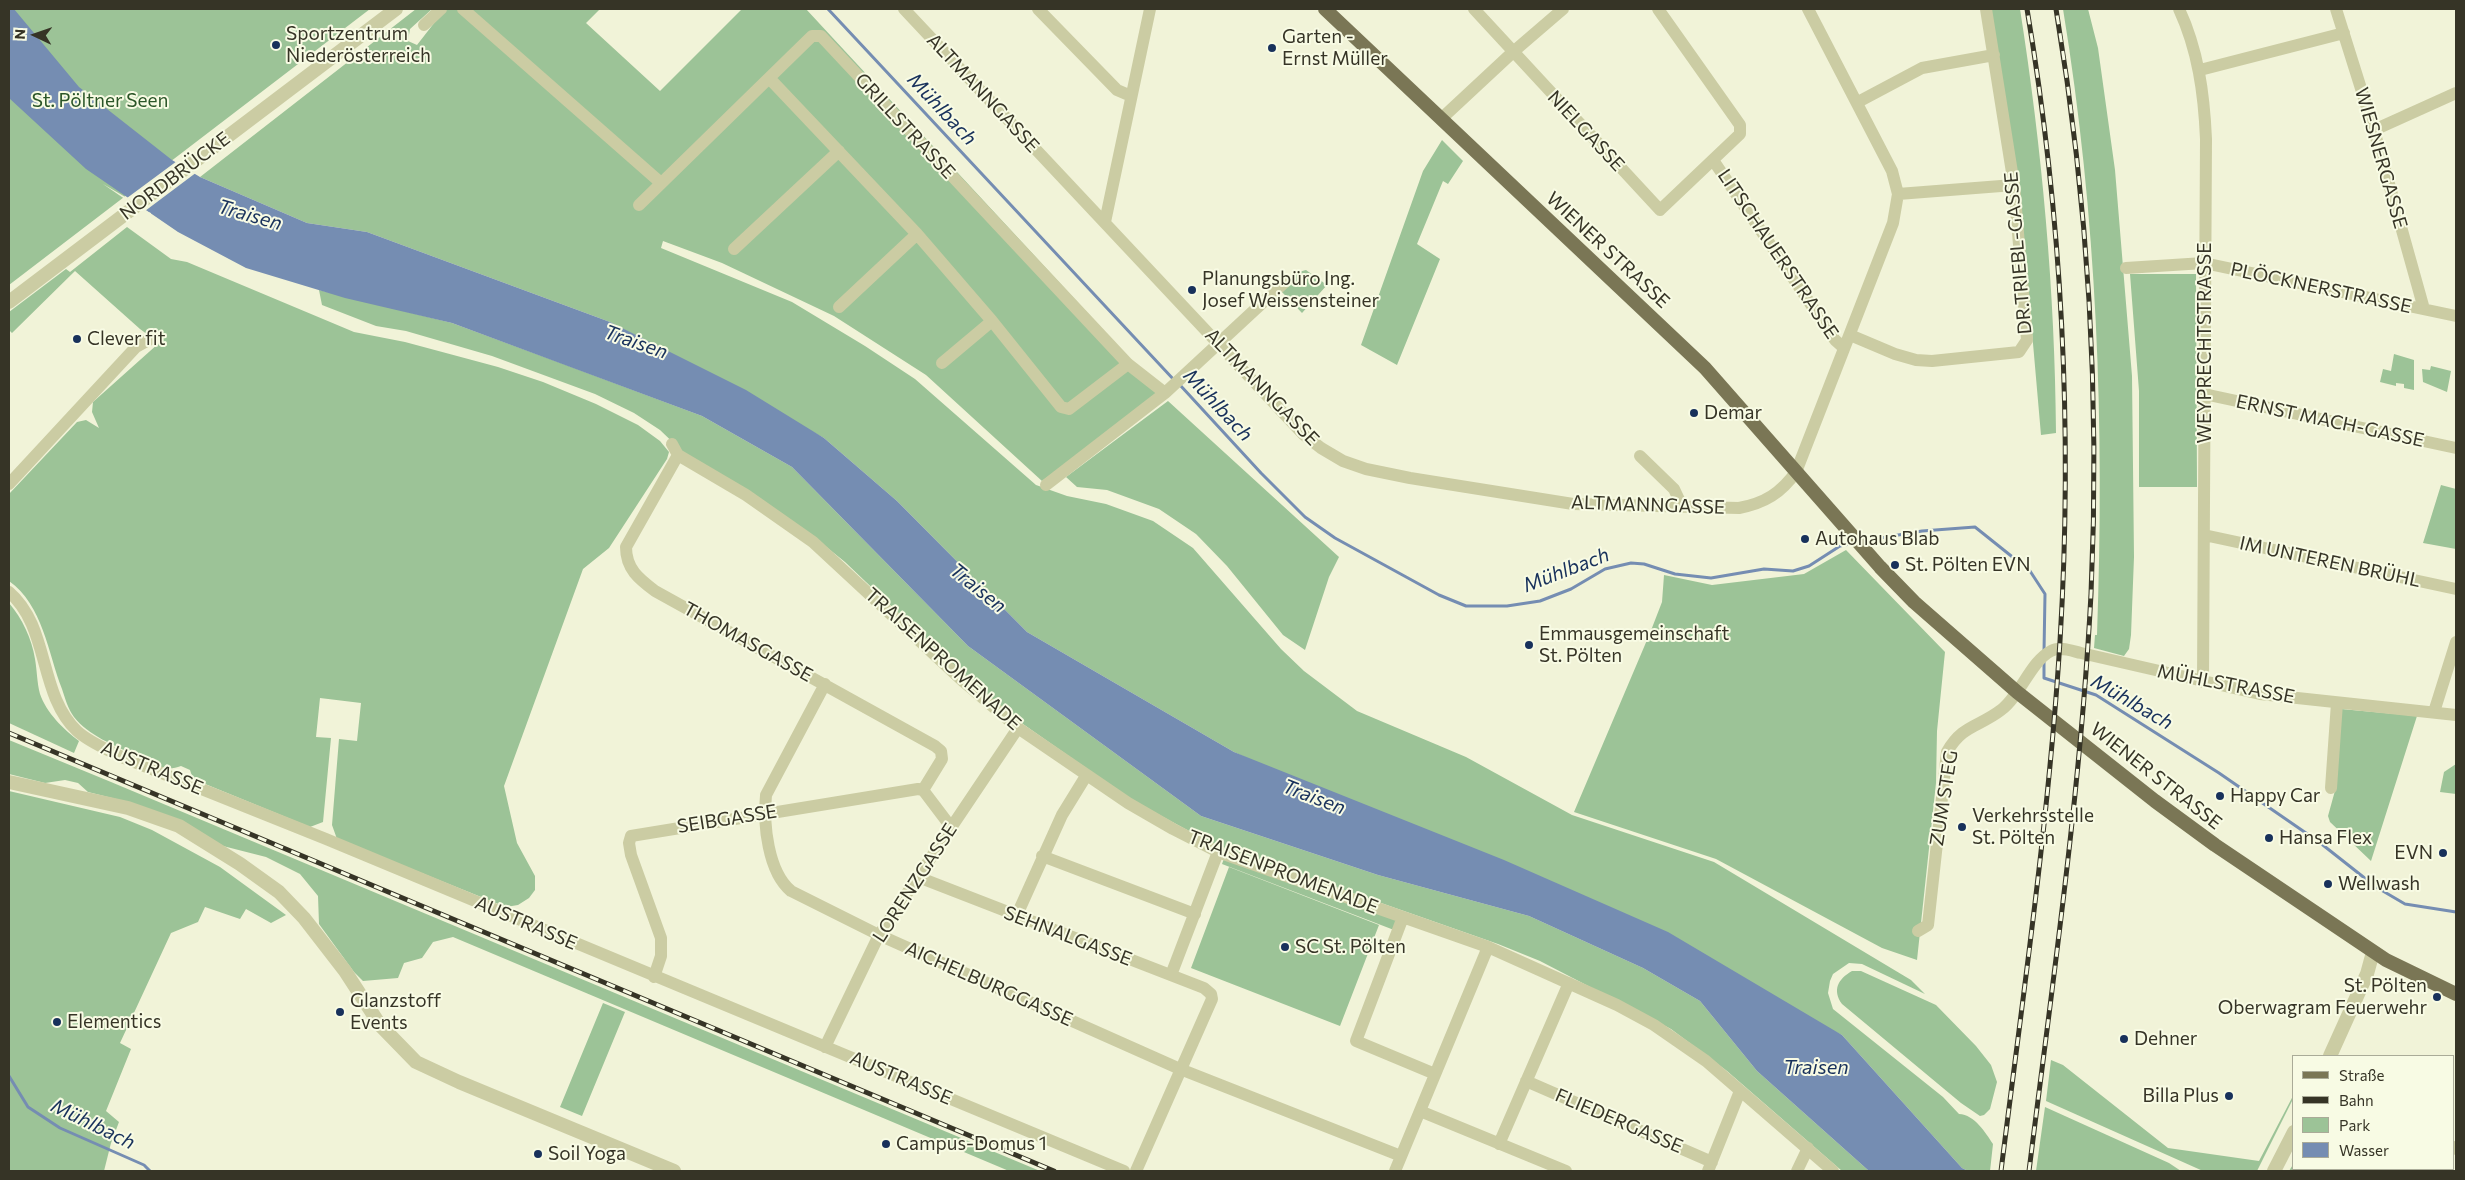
<!DOCTYPE html>
<meta charset="utf-8">
<style>
body{margin:0}
#map{position:relative;width:2465px;height:1180px;overflow:hidden;background:#f1f3d8;font-family:Commissioner,sans-serif}
canvas{display:block}
.frame{position:absolute;inset:0;border:10px solid #363426;pointer-events:none}
.legend{position:absolute;left:2292px;top:1055px;width:162px;height:115px;box-sizing:border-box;background:#f8fbe4;border:1px solid #aaab98;margin:0;padding:6px 9px;list-style:none;font-size:15px;color:#363426}
.legend li{display:flex;align-items:center;gap:10px;height:25px}
.legend b{width:25px;border:1px solid #aaab98}
.north{position:absolute;left:10px;top:10px;width:50px;height:50px;-webkit-text-stroke:4px #f8fbe4;paint-order:stroke;rotate:273deg;font-size:14px;font-weight:700;line-height:20px;text-align:center;color:#363426}
.north::after{content:'';display:block;margin:auto;width:18px;height:22px;background:#363426;clip-path:polygon(50% 0,100% 100%,50% 72%,0 100%)}
</style>
<div id="map">
<canvas width="2465" height="1180"></canvas>
<div class="frame"></div>
<ul class="legend">
<li><b style="height:6px;background:#7a7655"></b>Straße</li>
<li><b style="height:6px;background:#363426"></b>Bahn</li>
<li><b style="height:14px;background:#9cc397"></b>Park</li>
<li><b style="height:14px;background:#758db2"></b>Wasser</li>
</ul>
<div class="north">N</div>
</div>
<script>
const context = document.querySelector('canvas').getContext('2d');
context.lineJoin = 'round';
function fillPath(path, color) {
  context.fillStyle = color;
  context.fill(path, 'evenodd');
}
function stroke(path, color, width, dash) {
  context.strokeStyle = color;
  context.lineWidth = width;
  context.lineCap = dash ? 'butt' : 'round';
  context.setLineDash(dash || []);
  context.stroke(path);
}
function drawText(font, color, halo, rows, align = 'center') {
  context.font = font + ' Commissioner,sans-serif';
  context.lineWidth = 4;
  context.setLineDash([]);
  context.textBaseline = 'middle';
  context.strokeStyle = halo;
  context.fillStyle = color;
  for (const [text, x, y, turn = 0] of rows) {
    context.save();
    context.translate(x, y);
    context.rotate((+turn || 0) * Math.PI / 180);
    context.textAlign = isNaN(turn) ? turn : align;
    if (halo) context.strokeText(text, 0, 0);
    context.fillText(text, 0, 0);
    context.restore();
  }
}
fillPath(new Path2D(`
 M 9,9 L 370,9 L 9,285 Z
 M 416,9 L 432,9 L 410,29 L 408,41 L 417,45 L 445,9 L 600,9 L 586,23 L 660,91 L 742,9 L 806,9 L 1133,362 L 1171,393 L 1042,481 L 926,375 L 834,316 L 722,263 L 663,241 L 661,248 L 792,302 L 865,346 L 915,379 L 1036,485 L 1067,496 L 1106,504 L 1153,521 L 1193,548 L 1281,649 L 1304,671 L 1357,711 L 1466,757 L 1572,815 L 1714,862 L 1911,980 L 1925,994 L 1862,964 L 1849,963 L 1833,974 L 1830,981 L 1828,993 L 1833,1009 L 1943,1097 L 1959,1114 C 1975,1115 1985,1132 1993,1144 L 1990,1171 L 1968,1171 L 1962,1168 L 1842,1035 L 1234,752 L 1027,632 L 897,501 L 824,438 L 610,322 L 367,232 L 307,223 L 200,177 Z
 M 1991,9 L 2020,9 C 2042,149 2055,291 2056,433 L 2041,435 L 2021,206 Z
 M 2063,9 L 2088,9 L 2098,48 L 2115,170 L 2132,376 L 2134,557 L 2131,635 L 2129,649 L 2124,656 L 2094,648 L 2095,635 L 2097,635 C 2105,425 2097,216 2063,9 Z
 M 1442,140 L 1463,161 L 1448,184 L 1443,181 L 1417,244 L 1440,259 L 1397,365 L 1361,345 L 1423,171 Z
 M 127,227 L 171,259 L 187,262 L 354,332 L 405,342 L 498,367 L 543,382 L 596,404 L 638,425 L 660,441 L 669,452 L 667,459 L 609,548 L 583,569 L 504,786 L 517,843 L 535,876 L 535,890 L 529,898 L 518,905 L 506,907 L 337,839 L 332,825 L 339,739 L 357,741 L 361,703 L 320,698 L 316,737 L 331,738 L 323,822 L 310,827 L 193,779 L 190,770 L 181,766 C 164,773 151,763 135,755 C 115,746 88,735 74,717 C 68,709 65,698 62,689 C 48,653 43,605 9,581 L 9,494 L 77,422 L 86,420 L 99,428 L 92,412 L 93,402 L 159,343 L 140,329 L 75,271 L 12,333 L 9,330 L 9,312 L 66,269 L 70,272 Z
 M 1306,270 L 1327,285 L 1302,313 L 1281,291 L 1288,283 L 1296,282 L 1295,273 Z
 M 2130,274 L 2196,274 L 2197,487 L 2139,487 L 2139,391 Z
 M 319,290 L 452,323 L 566,365 L 702,416 L 792,467 L 968,646 L 1201,816 L 1378,875 L 1529,916 L 1643,968 L 1700,1001 L 1757,1071 L 1869,1171 L 1842,1171 L 1727,1071 L 1671,1029 L 1540,961 L 1498,944 L 1213,844 L 1130,799 L 1023,724 L 972,683 L 845,562 L 809,533 L 683,452 L 660,430 L 634,413 L 595,394 L 492,356 L 406,331 L 376,326 L 322,305 Z
 M 2394,354 L 2414,360 L 2414,390 L 2404,388 L 2404,384 L 2396,383 L 2396,386 L 2380,382 L 2383,369 L 2391,371 Z
 M 2431,366 L 2451,371 L 2447,392 L 2423,382 L 2422,369 L 2430,370 Z
 M 1168,401 L 1339,557 L 1329,577 L 1305,650 L 1283,635 L 1227,566 L 1196,534 L 1159,509 L 1107,490 L 1077,487 L 1066,477 Z
 M 2441,485 L 2456,489 L 2456,549 L 2423,543 Z
 M 1846,550 L 1945,652 L 1937,731 L 1936,783 L 1917,960 L 1882,948 L 1716,859 L 1574,812 L 1650,633 L 1662,602 L 1664,575 L 1712,585 L 1804,574 Z
 M 9,603 C 22,618 32,639 35,659 C 37,670 37,683 40,694 C 46,712 64,730 79,741 L 74,753 L 9,723 Z
 M 2341,709 L 2417,716 L 2371,861 L 2330,822 L 2328,816 L 2336,787 Z
 M 9,740 L 111,782 L 1040,1171 L 1009,1171 L 453,937 L 433,942 L 422,958 L 404,963 L 398,978 L 363,981 L 354,972 L 319,924 L 318,896 L 300,874 L 266,857 L 219,845 L 120,800 L 88,792 L 78,783 L 65,780 L 45,783 L 9,774 Z
 M 2456,764 L 2456,794 L 2440,792 L 2444,772 Z
 M 9,791 L 120,817 L 152,830 L 220,867 L 286,915 L 271,923 L 246,909 L 240,919 L 205,907 L 198,922 L 171,933 L 120,1043 L 131,1049 L 106,1111 L 119,1122 L 111,1143 L 104,1171 L 9,1171 Z
 M 1225,856 L 1399,918 L 1394,930 L 1222,864 Z
 M 1229,867 L 1379,925 L 1340,1026 L 1191,968 Z
 M 1852,971 L 1861,971 L 1936,1005 L 1976,1046 L 1991,1065 L 1997,1082 L 1990,1109 L 1984,1115 L 1980,1116 L 1961,1103 L 1842,1004 C 1832,990 1838,979 1852,971 Z
 M 603,1003 L 625,1012 L 582,1116 L 560,1107 Z
 M 2051,1060 L 2063,1065 L 2168,1148 L 2259,1161 L 2294,1094 L 2294,1097 L 2257,1171 L 2203,1171 L 2046,1101 Z
 M 2045,1107 L 2169,1163 L 2181,1171 L 2036,1171 Z
 M 2294,1163 L 2294,1169 L 2371,1169 L 2369,1171 L 2289,1171 Z`), '#9cc397');
fillPath(new Path2D(`
 M 9,9 L 14,9 L 79,87 L 172,160 L 200,177 L 307,223 L 367,232 L 610,322 L 746,390 L 824,438 L 897,501 L 1027,632 L 1234,752 L 1504,860 L 1668,932 L 1842,1035 L 1962,1168 L 1968,1171 L 1869,1171 L 1757,1071 L 1700,1001 L 1643,968 L 1529,916 L 1378,875 L 1201,816 L 968,646 L 792,467 L 702,416 L 452,323 L 345,298 L 246,268 L 178,232 L 86,169 L 9,98 Z`), '#758db2');
fillPath(new Path2D(`
 M 177,161 L 197,172 L 145,211 L 151,213 L 151,217 L 103,184 L 127,198 Z`), '#f1f3d8');
stroke(new Path2D(`
 M 828,9 L 1175,381
 M 1180,385 L 1261,473 L 1305,517 L 1335,538 L 1439,595 L 1466,606 L 1507,606 L 1540,601 L 1571,589 L 1605,569 L 1631,563 L 1644,564 L 1675,574 L 1711,578 L 1764,569 L 1793,571 L 1809,566 L 1840,546 L 1854,543
 M 1863,541 L 1922,531 L 1975,527 L 2030,571 L 2045,594 L 2044,652
 M 2044,661 L 2044,678 L 2096,695 L 2219,773 L 2319,842 L 2376,887 L 2405,904 L 2456,912
 M 9,1076 L 28,1107 L 60,1128 L 144,1165 L 150,1171`), '#758db2', 3);
stroke(new Path2D(`
 M 463,9 L 661,183
 M 904,9 L 1303,434 L 1321,448 L 1343,461 L 1366,469 L 1410,478 L 1573,504 L 1739,508 C 1765,503 1781,493 1796,472 L 1893,223 L 1898,194 L 1892,171 L 1808,9
 M 1038,9 L 1117,90 L 1131,96
 M 1474,9 L 1660,210 L 1740,134 L 1740,125 L 1658,9
 M 2179,9 C 2198,50 2204,93 2206,139 L 2203,682
 M 2336,9 L 2374,130 L 2424,309
 M 424,25 L 441,9
 M 2200,70 L 2344,33
 M 770,79 L 917,234 L 992,321 L 1061,407 L 1069,409 L 1128,364
 M 1858,102 L 1922,68 L 1994,55
 M 1441,119 L 1513,52 L 1563,9
 M 2374,130 L 2456,93
 M 1713,160 L 1835,340 L 1844,348
 M 1898,194 L 2014,185
 M 639,205 L 812,36 L 821,36 L 1128,364 L 1165,393
 M 1105,222 L 1150,9
 M 734,249 L 839,151
 M 2126,268 L 2204,263 L 2456,316
 M 839,307 L 917,234
 M 1850,335 L 1895,354 L 1916,360 L 1932,361 L 2019,352 L 2027,340 L 2014,185 L 1986,9
 M 942,363 L 992,321
 M 2204,394 L 2456,448
 M 672,444 L 678,455 L 746,495 L 813,542 L 964,682 L 1018,728 L 1128,803 L 1173,829 L 1218,852 L 1488,947 L 1617,1005 L 1654,1025 L 1706,1061 L 1833,1171
 M 678,455 L 626,547 C 626,569 639,579 655,591 L 935,746 L 941,751 L 942,759 L 923,790
 M 1640,456 L 1674,489 L 1682,506
 M 9,484 L 136,347 L 154,337
 M 1046,485 L 1165,393 L 1287,280
 M 2204,535 L 2456,589
 M 9,592 C 50,627 38,694 77,731 C 90,743 109,750 124,758 L 326,839 L 1124,1171
 M 825,684 L 766,795 C 763,824 768,872 791,891 L 879,935 L 1180,1069 L 1401,1156
 M 2434,712 L 2456,642
 M 2331,788 L 2337,703
 M 1042,856 L 1195,914
 M 918,877 L 1204,988 L 1211,994 L 1212,999 L 1136,1171
 M 1016,917 L 1062,815 L 1086,776
 M 1403,917 L 1356,1041 L 1435,1074
 M 1918,931 L 1928,925 L 1947,752 C 1962,725 1979,727 2001,710 C 2020,696 2031,661 2051,651 C 2060,646 2072,651 2081,653 L 2260,694 L 2456,715
 M 1171,975 L 1218,852
 M 654,977 L 661,956 L 661,938 L 631,855 L 629,843 L 631,836 L 918,789 L 923,790 L 951,827
 M 825,1047 L 879,935 L 1018,728
 M 1526,1081 L 1712,1162
 M 1420,1111 L 1566,1171
 M 1499,1144 L 1569,983
 M 2454,1147 L 2456,1149
 M 1395,1171 L 1488,947
 M 1708,1171 L 1740,1091
 M 1797,1171 L 1808,1148`), '#cbcca3', 12);
stroke(new Path2D(`
 M 9,302 L 396,9
 M 9,782 L 128,808 L 179,826 L 240,864 L 279,892 L 304,918 L 345,971 L 380,1025 L 416,1062 L 459,1082 L 674,1171
 M 2330,1056 L 2367,974 L 2373,952
 M 2274,1171 L 2294,1132`), '#cbcca3', 14);
stroke(new Path2D(`
 M 1325,9 L 1705,368 L 1880,567 L 1914,602 L 2017,692 L 2155,801 L 2215,845 L 2386,960 L 2456,994`), '#7a7655', 14);
const rail = new Path2D(`
 M 9,733 L 1054,1171
 M 2001,1171 C 2023,995 2049,818 2060,641 C 2073,430 2062,217 2027,9
 M 2029,1171 C 2053,979 2081,787 2091,594 C 2100,399 2088,201 2056,9`);
stroke(rail, '#363426', 5);
stroke(rail, '#f8fbe4', 3, [9]);
for (const [x, y, r, color] of [
 [276,45,5,"#18315b"],
 [1272,48,5,"#18315b"],
 [1192,290,5,"#18315b"],
 [77,339,5,"#18315b"],
 [1694,413,5,"#18315b"],
 [1805,539,5,"#18315b"],
 [1895,565,5,"#18315b"],
 [1529,645,5,"#18315b"],
 [2220,796,5,"#18315b"],
 [1962,827,5,"#18315b"],
 [2269,838,5,"#18315b"],
 [2443,853,5,"#18315b"],
 [2328,884,5,"#18315b"],
 [1285,947,5,"#18315b"],
 [2437,997,5,"#18315b"],
 [340,1012,5,"#18315b"],
 [57,1022,5,"#18315b"],
 [2124,1039,5,"#18315b"],
 [2229,1096,5,"#18315b"],
 [886,1144,5,"#18315b"],
 [538,1154,5,"#18315b"]
]) {
  const dot = new Path2D();
  dot.arc(x, y, r, 0, 2 * Math.PI);
  context.fillStyle = color;
  context.fill(dot);
  stroke(dot, '#f8fbe4', 2);
}
drawText('19px', '#363426', '#f8fbe4', [
 ["Sportzentrum",286,34],
 ["Niederösterreich",286,56],
 ["Garten -",1282,37],
 ["Ernst Müller",1282,59],
 ["Planungsbüro Ing.",1202,279],
 ["Josef Weissensteiner",1202,301],
 ["Clever fit",87,339],
 ["Demar",1704,413],
 ["Autohaus Blab",1815,539],
 ["St. Pölten EVN",1905,565],
 ["Emmausgemeinschaft",1539,634],
 ["St. Pölten",1539,656],
 ["Happy Car",2230,796],
 ["Verkehrsstelle",1972,816],
 ["St. Pölten",1972,838],
 ["Hansa Flex",2279,838],
 ["EVN",2433,853,"right"],
 ["Wellwash",2338,884],
 ["SC St. Pölten",1295,947],
 ["St. Pölten",2427,986,"right"],
 ["Oberwagram Feuerwehr",2427,1008,"right"],
 ["Glanzstoff",350,1001],
 ["Events",350,1023],
 ["Elementics",67,1022],
 ["Dehner",2134,1039],
 ["Billa Plus",2219,1096,"right"],
 ["Campus-Domus 1",896,1144],
 ["Soil Yoga",548,1154]
], 'left');
drawText('19px', '#363426', '#f8fbe4', [
 ["ALTMANNGASSE",983,93,47],
 ["GRILLSTRASSE",905,126,47],
 ["NIELGASSE",1586,131,47],
 ["WIESNERGASSE",2381,158,74],
 ["NORDBRÜCKE",175,176,-37],
 ["WIENER STRASSE",1608,250,43],
 ["DR.TRIEBL-GASSE",2018,253,-95],
 ["LITSCHAUERSTRASSE",1778,254,56],
 ["PLÖCKNERSTRASSE",2321,288,12],
 ["WEYPRECHTSTRASSE",2205,343,-90],
 ["ALTMANNGASSE",1262,387,46],
 ["ERNST MACH-GASSE",2330,421,12],
 ["ALTMANNGASSE",1648,505,2],
 ["IM UNTEREN BRÜHL",2330,562,12],
 ["THOMASGASSE",748,642,29],
 ["TRAISENPROMENADE",943,659,42],
 ["MÜHLSTRASSE",2226,684,11],
 ["AUSTRASSE",152,768,23],
 ["WIENER STRASSE",2156,776,38],
 ["ZUM STEG",1944,798,-81],
 ["SEIBGASSE",727,819,-9],
 ["TRAISENPROMENADE",1283,872,21],
 ["LORENZGASSE",915,883,-57],
 ["AUSTRASSE",526,923,23],
 ["SEHNALGASSE",1068,936,21],
 ["AICHELBURGGASSE",989,984,24],
 ["AUSTRASSE",901,1078,23],
 ["FLIEDERGASSE",1619,1121,23]
]);
drawText('19px', '#2b5628', '#f8fbe4', [
 ["St. Pöltner Seen",100,101]
]);
drawText('italic 20px', '#18315b', '#f8fbe4', [
 ["Mühlbach",942,109,47],
 ["Traisen",250,215,16],
 ["Traisen",636,342,19],
 ["Mühlbach",1218,405,47],
 ["Mühlbach",1566,570,-21],
 ["Traisen",978,588,39],
 ["Mühlbach",2132,702,30],
 ["Traisen",1314,797,21],
 ["Traisen",1816,1067],
 ["Mühlbach",93,1124,26]
]);
</script>
